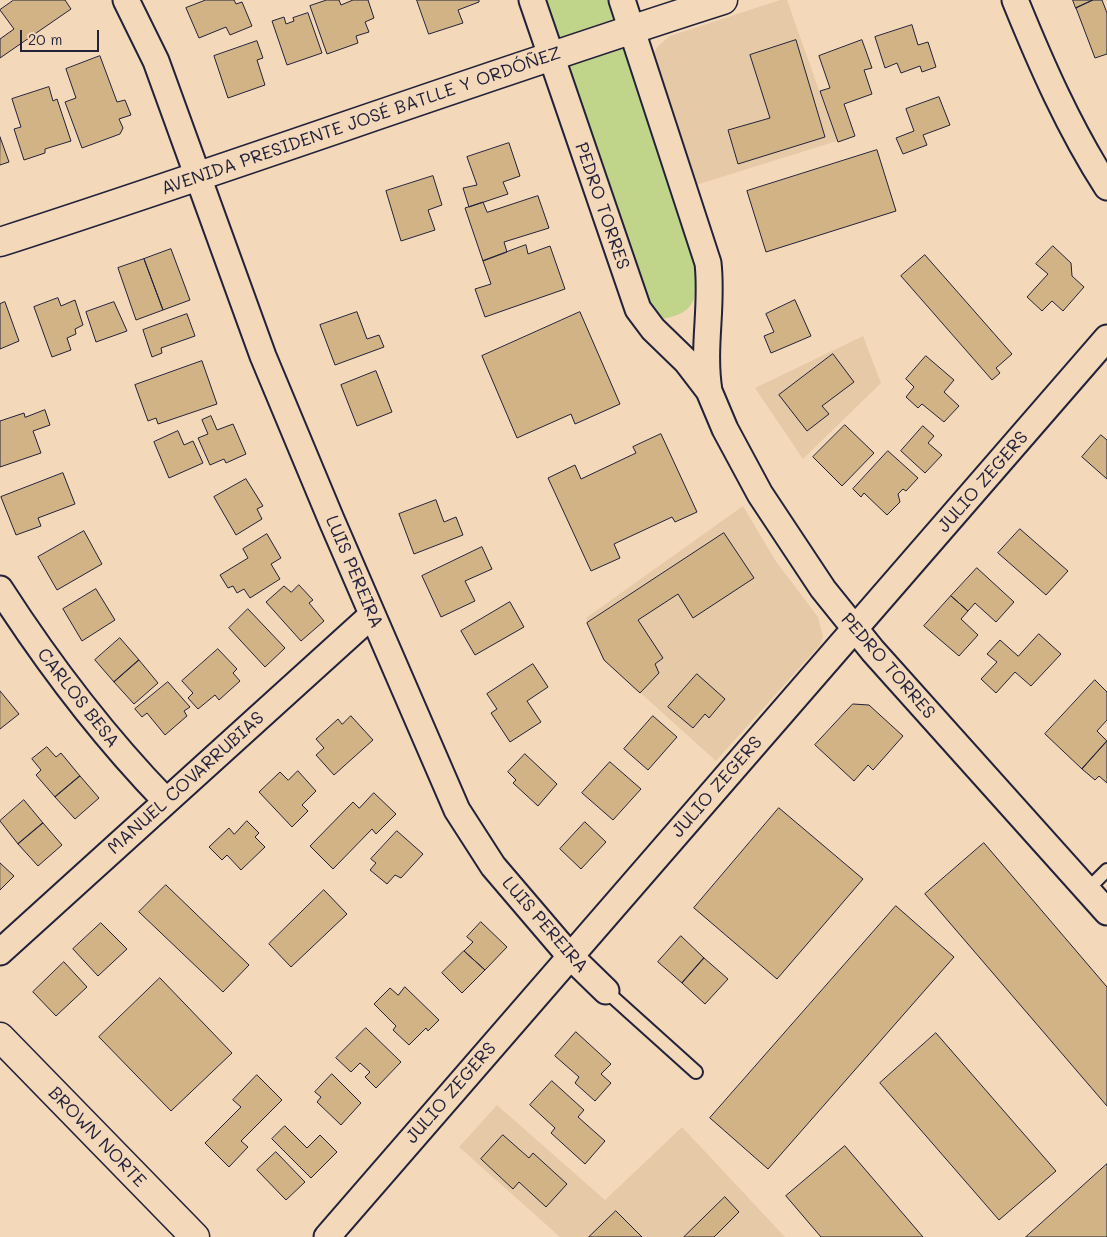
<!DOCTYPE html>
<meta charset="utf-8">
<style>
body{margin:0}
#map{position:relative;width:1107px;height:1237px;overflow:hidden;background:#f4d8ba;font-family:Mali,sans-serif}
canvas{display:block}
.scale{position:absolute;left:20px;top:30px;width:79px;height:22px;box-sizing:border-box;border:2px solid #22223b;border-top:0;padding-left:6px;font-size:15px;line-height:18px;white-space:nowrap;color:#22223b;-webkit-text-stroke:4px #f4d8ba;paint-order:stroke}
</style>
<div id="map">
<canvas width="1107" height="1237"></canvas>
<div class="scale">20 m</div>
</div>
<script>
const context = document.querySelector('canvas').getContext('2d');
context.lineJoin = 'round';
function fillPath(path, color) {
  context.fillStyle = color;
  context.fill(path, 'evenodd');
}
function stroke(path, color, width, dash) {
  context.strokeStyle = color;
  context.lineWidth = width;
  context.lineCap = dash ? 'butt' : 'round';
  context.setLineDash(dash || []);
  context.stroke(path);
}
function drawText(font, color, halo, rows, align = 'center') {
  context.font = font + ' Mali,sans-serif';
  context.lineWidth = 4.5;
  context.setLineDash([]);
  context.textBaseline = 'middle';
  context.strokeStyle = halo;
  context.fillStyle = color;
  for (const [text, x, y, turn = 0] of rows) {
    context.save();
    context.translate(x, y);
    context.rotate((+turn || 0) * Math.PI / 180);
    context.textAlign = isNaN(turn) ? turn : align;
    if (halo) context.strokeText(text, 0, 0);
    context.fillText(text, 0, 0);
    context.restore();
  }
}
fillPath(new Path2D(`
 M 780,0 L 787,0 L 837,141 L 696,185 L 654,53 L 658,46 L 670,36 Z
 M 863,336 L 881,383 L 803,459 L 755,388 Z
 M 743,506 L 775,560 L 818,617 L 823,637 L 820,645 L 716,761 L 604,660 L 586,618 Z
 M 497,1105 L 605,1200 L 682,1127 L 785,1237 L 560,1237 L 459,1147 Z`), '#e6caa8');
fillPath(new Path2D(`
 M 541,0 L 609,0 L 694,264 C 698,297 697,313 662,319 L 646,304 Z`), '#c1d58a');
const building = new Path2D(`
 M 14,0 L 65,0 L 71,9 L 0,58 L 0,39 L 14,29 L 0,10 Z
 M 206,0 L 234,0 L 236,4 L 242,2 L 252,26 L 230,35 L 226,27 L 199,38 L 186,8 Z
 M 327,0 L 339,0 L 341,5 L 353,0 L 368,0 L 374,18 L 365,22 L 369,32 L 356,36 L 358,43 L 327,54 L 310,6 Z
 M 417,0 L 479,0 L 479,2 L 458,10 L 463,23 L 429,34 Z
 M 1073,0 L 1093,0 L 1076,8 Z
 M 1093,0 L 1102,0 L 1107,13 L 1107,54 L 1095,58 L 1076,8 Z
 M 308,13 L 322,53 L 287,65 L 272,21 L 284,17 L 286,24 L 294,21 L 293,18 Z
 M 912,25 L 918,45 L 928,42 L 936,67 L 922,72 L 920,66 L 901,73 L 897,63 L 885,68 L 875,37 Z
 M 796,40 L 825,137 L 738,164 L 728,130 L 770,118 L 750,55 Z
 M 862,40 L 872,68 L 864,70 L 872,94 L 844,104 L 855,136 L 838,142 L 820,91 L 830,88 L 819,56 Z
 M 257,41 L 263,58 L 257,60 L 265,85 L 228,98 L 214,56 Z
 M 100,56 L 117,102 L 125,100 L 131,115 L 119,119 L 123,128 L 120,134 L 82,148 L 65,102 L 76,98 L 66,69 Z
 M 49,87 L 53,101 L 57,99 L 71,141 L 45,149 L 45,153 L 24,160 L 14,129 L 21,127 L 12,99 Z
 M 939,97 L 950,125 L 923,135 L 927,145 L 903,154 L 896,138 L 914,131 L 906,109 Z
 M 0,137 L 9,162 L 0,165 Z
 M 509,143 L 520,176 L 503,182 L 508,194 L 469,207 L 463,188 L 477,185 L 467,157 Z
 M 877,150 L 896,211 L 766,252 L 747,191 Z
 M 433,176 L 442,205 L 428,210 L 435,230 L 401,241 L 386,191 Z
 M 538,196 L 549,228 L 504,242 L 507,252 L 483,261 L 465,208 L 483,202 L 487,212 Z
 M 526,245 L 528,254 L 550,246 L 565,289 L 485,317 L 475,289 L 491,284 L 483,261 Z
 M 1053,246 L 1071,263 L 1072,276 L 1084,287 L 1063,311 L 1052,301 L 1042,311 L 1027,297 L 1048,274 L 1036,264 Z
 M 171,249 L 190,300 L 163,310 L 144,259 Z
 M 925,255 L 1012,354 L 996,368 L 1000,373 L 992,380 L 901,276 Z
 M 144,259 L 163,310 L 136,320 L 118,268 Z
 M 58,298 L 61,306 L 75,300 L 83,325 L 75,329 L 76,334 L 67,338 L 71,350 L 52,357 L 34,307 Z
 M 795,300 L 811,336 L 771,353 L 764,336 L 774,332 L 766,314 Z
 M 5,302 L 19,341 L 0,349 L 0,304 Z
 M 114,302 L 127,331 L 96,342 L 86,312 Z
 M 357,312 L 367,339 L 379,335 L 384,347 L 335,365 L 320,325 Z
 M 580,312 L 620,404 L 575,424 L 571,414 L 517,438 L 482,356 Z
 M 187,314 L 195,336 L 161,348 L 162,353 L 152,357 L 143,330 Z
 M 833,354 L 854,382 L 822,406 L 829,414 L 807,431 L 779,395 Z
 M 926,356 L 954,380 L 944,392 L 959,406 L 944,422 L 922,404 L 918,408 L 906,397 L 914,387 L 906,379 Z
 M 202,361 L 217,404 L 158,424 L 156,418 L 148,421 L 135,385 Z
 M 376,371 L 392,412 L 357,426 L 341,385 Z
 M 45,410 L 50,425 L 33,431 L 41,453 L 0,467 L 0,421 L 24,413 L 25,417 Z
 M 211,416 L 217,430 L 233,424 L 246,454 L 226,463 L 224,459 L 210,465 L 198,438 L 208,434 L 202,420 Z
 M 845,425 L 874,453 L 842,486 L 813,457 Z
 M 923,426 L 934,436 L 928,443 L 942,455 L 925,473 L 901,451 Z
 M 178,431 L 184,445 L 193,441 L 203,463 L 169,478 L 154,442 Z
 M 661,434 L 697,512 L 675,522 L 672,517 L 614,544 L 620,558 L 591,571 L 548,478 L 575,465 L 581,479 L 636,453 L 633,447 Z
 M 1101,435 L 1107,440 L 1107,479 L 1082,457 Z
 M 888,451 L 918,478 L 906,491 L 903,489 L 898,494 L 900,502 L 887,515 L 864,493 L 861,497 L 853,489 Z
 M 63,473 L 75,504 L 38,518 L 41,526 L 16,535 L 1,497 Z
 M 246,479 L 263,506 L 257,509 L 262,519 L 236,535 L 214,497 Z
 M 436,500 L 444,522 L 456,517 L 463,535 L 414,554 L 399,514 Z
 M 1020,529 L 1068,571 L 1046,595 L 998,553 Z
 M 84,531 L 102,564 L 57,590 L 38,557 Z
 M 724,533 L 754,578 L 693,618 L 678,594 L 638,620 L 663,658 L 655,664 L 659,673 L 640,693 L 604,660 L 587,623 Z
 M 267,534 L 281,558 L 271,564 L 280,579 L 250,598 L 244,589 L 237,593 L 233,586 L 228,588 L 220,575 L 248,558 L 243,549 Z
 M 482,547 L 492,569 L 465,581 L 475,601 L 441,617 L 422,576 Z
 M 977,568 L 1014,602 L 996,622 L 975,603 L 968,611 L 951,596 Z
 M 299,585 L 313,600 L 309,603 L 324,621 L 301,641 L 266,602 L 284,586 L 291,592 Z
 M 96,589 L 115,620 L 82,641 L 63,609 Z
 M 951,596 L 968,611 L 961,619 L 978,635 L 959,656 L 924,626 Z
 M 510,602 L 524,627 L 475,655 L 461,631 Z
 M 248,609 L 285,648 L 265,667 L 229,628 Z
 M 1039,634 L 1061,654 L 1031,686 L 1015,672 L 996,693 L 981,679 L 997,662 L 987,654 L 1000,640 L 1018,656 Z
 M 120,638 L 139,660 L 114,682 L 95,660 Z
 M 218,649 L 237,669 L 233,673 L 240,681 L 219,700 L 215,695 L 198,709 L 188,698 L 193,693 L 182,681 Z
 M 139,660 L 158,683 L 134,704 L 114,682 Z
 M 533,664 L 548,687 L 527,701 L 541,722 L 510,742 L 491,713 L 497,709 L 487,694 Z
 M 697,674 L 725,699 L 709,718 L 705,714 L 693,728 L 668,707 Z
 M 1095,680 L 1107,692 L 1107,720 L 1097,731 L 1107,741 L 1082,769 L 1045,734 Z
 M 168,682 L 190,707 L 184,711 L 187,716 L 165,735 L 147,713 L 142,717 L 135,709 Z
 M 0,691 L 19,714 L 0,729 Z
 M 853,704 L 869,705 L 903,736 L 873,770 L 868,765 L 854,781 L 815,745 Z
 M 351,716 L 373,740 L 334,775 L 316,755 L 324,748 L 316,739 L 338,719 L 342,724 Z
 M 653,716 L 677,737 L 648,770 L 624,749 Z
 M 1107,741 L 1107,783 L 1099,776 L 1095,780 L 1082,769 Z
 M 47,747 L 56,757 L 61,753 L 80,776 L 55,797 L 36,775 L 41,770 L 32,759 Z
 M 525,754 L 557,784 L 538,806 L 513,783 L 516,780 L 508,772 Z
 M 610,762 L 641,789 L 613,820 L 582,793 Z
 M 298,771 L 316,791 L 302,805 L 308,811 L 292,827 L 259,792 L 280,772 L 288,780 Z
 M 80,776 L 99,798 L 75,819 L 55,797 Z
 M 374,793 L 396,814 L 376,834 L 372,829 L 333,869 L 310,846 L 353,802 L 359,808 Z
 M 24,800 L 43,823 L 18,844 L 0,821 Z
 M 779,808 L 863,879 L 777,979 L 694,908 Z
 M 247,821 L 259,833 L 255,837 L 265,847 L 241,870 L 227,855 L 222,860 L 209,847 L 229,828 L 234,834 Z
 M 585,822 L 606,842 L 581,869 L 560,849 Z
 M 43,823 L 62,845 L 38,866 L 18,844 Z
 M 397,831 L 423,854 L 401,878 L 395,875 L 387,884 L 370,870 L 376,863 L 371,859 Z
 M 984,843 L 1107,987 L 1107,1106 L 925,894 Z
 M 0,863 L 14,876 L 0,890 Z
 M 166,885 L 249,965 L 223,992 L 139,912 Z
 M 324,890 L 347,914 L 291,967 L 269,944 Z
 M 896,906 L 954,957 L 768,1169 L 710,1118 Z
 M 481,922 L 507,947 L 485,970 L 464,951 L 473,942 L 467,937 Z
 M 101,923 L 127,949 L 98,976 L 73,949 Z
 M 681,936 L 704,958 L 682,983 L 658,962 Z
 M 464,951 L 485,970 L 462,993 L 442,973 Z
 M 704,958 L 728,979 L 705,1004 L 682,983 Z
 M 64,962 L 87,987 L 56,1016 L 33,992 Z
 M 160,978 L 232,1053 L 171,1111 L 99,1037 Z
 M 405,987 L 439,1020 L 428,1031 L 426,1028 L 409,1045 L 393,1030 L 396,1026 L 374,1004 L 390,988 L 398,995 Z
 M 366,1028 L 401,1062 L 376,1088 L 365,1077 L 370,1072 L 360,1063 L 351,1072 L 336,1058 Z
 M 576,1032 L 611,1064 L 601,1074 L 611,1083 L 595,1101 L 575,1083 L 579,1077 L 555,1056 Z
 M 936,1033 L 1056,1171 L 999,1220 L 880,1083 Z
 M 332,1074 L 361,1103 L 341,1125 L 317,1102 L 321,1097 L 315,1092 Z
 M 257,1075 L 282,1100 L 241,1141 L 248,1147 L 229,1167 L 205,1143 L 241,1107 L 233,1100 Z
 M 552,1081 L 584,1110 L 578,1117 L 605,1141 L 585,1164 L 551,1133 L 555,1128 L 530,1105 Z
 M 285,1126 L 307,1148 L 320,1135 L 337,1152 L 311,1178 L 272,1139 Z
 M 503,1135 L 529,1158 L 533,1153 L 567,1184 L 546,1207 L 519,1182 L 513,1189 L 481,1159 Z
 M 845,1146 L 923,1237 L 821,1237 L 786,1196 Z
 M 276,1152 L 305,1182 L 286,1200 L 257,1170 Z
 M 1107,1164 L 1107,1237 L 1026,1237 Z
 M 725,1197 L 739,1212 L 714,1237 L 684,1237 Z
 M 616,1211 L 642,1237 L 589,1237 Z`);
fillPath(building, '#d1b385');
stroke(building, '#22223b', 1);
const service = new Path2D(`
 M 1087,890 L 1107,870
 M 606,991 L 696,1072`);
const minor = new Path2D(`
 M 126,0 L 156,61 L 263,356 L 331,519 L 457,810 L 493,866 L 569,955 L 606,991
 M 532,0 L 638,309 L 653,329 L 686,361 L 709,391 L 725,429 L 760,494 L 823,589 L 873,651 L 1107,912
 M 622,0 L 708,263 C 713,307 702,346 709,391
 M 1015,0 C 1041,64 1069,128 1107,187
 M 0,589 C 49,665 103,736 166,801
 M 0,952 L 372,615
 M 327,1237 L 1107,338`);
const tertiary = new Path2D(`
 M 0,1037 L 195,1237`);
const secondary = new Path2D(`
 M 0,242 C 242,164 481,77 723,0`);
stroke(service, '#22223b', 16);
stroke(minor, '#22223b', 29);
stroke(tertiary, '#22223b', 31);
stroke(secondary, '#22223b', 31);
stroke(service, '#f4d8ba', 12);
stroke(minor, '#f4d8ba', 25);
stroke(tertiary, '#f4d8ba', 28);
stroke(secondary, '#f4d8ba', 28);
drawText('18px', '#22223b', '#f4d8ba', [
 ["AVENIDA PRESIDENTE JOSÉ BATLLE Y ORDÓÑEZ",361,121,-19],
 ["PEDRO TORRES",602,206,71],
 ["JULIO ZEGERS",983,482,-49],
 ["LUIS PEREIRA",354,572,67],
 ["PEDRO TORRES",888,666,49],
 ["CARLOS BESA",78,698,52],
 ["MANUEL COVARRUBIAS",186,783,-42],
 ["JULIO ZEGERS",717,787,-49],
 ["LUIS PEREIRA",545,925,49],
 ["JULIO ZEGERS",451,1093,-49],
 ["BROWN NORTE",97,1137,46]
]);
</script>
